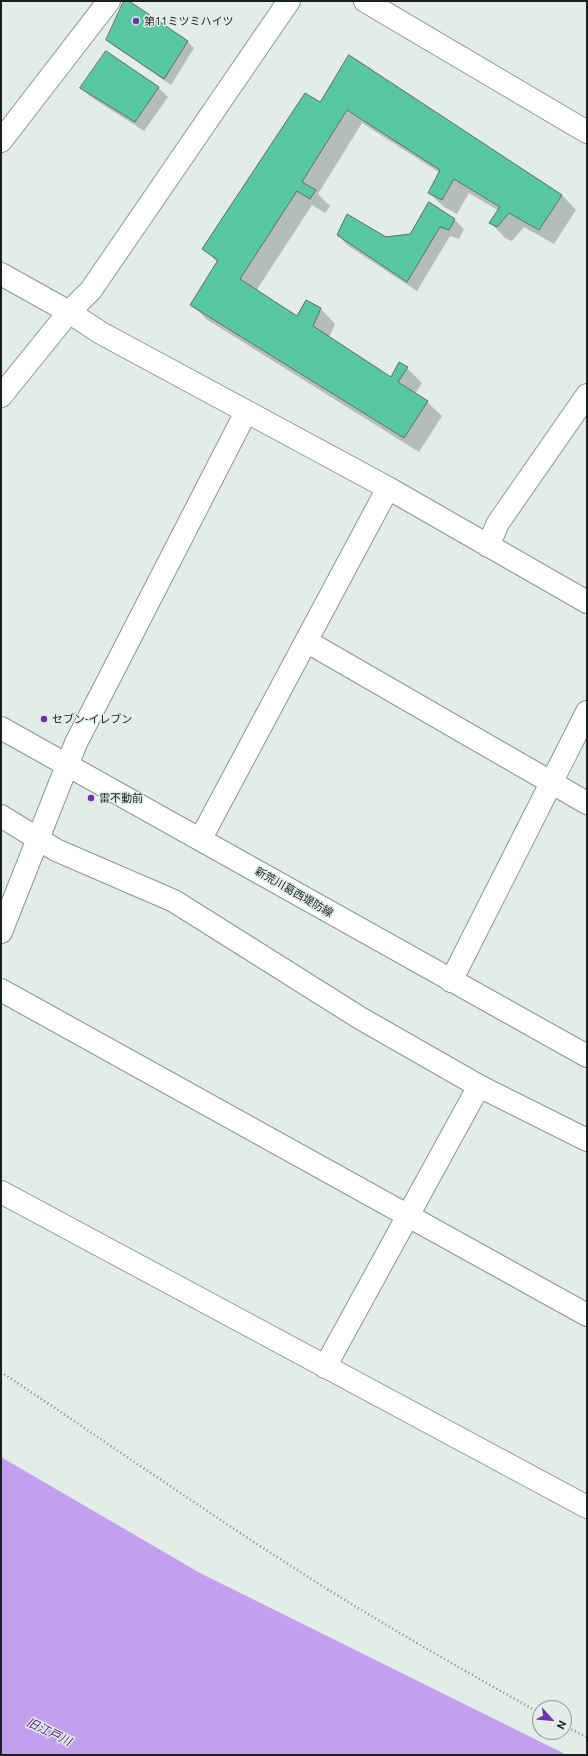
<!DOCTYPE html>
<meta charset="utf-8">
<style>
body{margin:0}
#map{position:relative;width:588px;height:1756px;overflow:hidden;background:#e2ede8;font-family:Ubuntu,sans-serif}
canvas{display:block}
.frame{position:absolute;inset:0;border:2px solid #1a1e1c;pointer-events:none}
.north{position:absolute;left:532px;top:1700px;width:40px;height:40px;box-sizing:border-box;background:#e2ede8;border:1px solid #929a96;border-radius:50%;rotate:117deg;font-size:11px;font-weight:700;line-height:16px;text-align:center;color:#1a1e1c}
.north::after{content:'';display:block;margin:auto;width:14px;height:18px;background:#7133a9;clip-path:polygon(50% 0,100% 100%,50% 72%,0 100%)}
</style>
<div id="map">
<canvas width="588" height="1756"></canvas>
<div class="frame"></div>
<div class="north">N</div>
</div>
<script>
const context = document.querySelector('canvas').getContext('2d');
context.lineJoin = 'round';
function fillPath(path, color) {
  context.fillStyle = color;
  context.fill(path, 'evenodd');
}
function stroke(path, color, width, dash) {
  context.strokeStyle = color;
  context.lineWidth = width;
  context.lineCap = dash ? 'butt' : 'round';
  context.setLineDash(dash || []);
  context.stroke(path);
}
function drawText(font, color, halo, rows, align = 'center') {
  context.font = font + ' Ubuntu,"Noto Sans JP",sans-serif';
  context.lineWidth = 3;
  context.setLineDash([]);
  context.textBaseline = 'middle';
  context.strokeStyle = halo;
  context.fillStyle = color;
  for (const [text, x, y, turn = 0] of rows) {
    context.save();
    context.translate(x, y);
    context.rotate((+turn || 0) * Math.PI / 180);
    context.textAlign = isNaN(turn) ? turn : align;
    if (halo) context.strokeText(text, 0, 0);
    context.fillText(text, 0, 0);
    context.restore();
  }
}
fillPath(new Path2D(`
 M 1,1457 L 200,1573 L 567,1755 L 1,1755 Z`), '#c39ff0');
fillPath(new Path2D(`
 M 125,1 L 188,42 L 194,48 L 171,85 L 114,46 L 108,40 Z
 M 106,52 L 159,88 L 168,97 L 144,131 L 91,97 L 81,88 Z
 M 349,56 L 562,195 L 576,210 L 554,244 L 524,227 L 512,241 L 505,238 L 491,223 L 499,211 L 469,193 L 457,214 L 444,207 L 429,193 L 440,173 L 362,123 L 318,194 L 330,206 L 325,213 L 312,205 L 256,291 L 298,317 L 306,301 L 321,309 L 335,324 L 329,338 L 391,379 L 399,364 L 407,368 L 422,383 L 415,394 L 427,402 L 442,416 L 419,452 L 206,319 L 192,304 L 218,263 L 204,249 L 320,103 Z
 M 454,219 L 464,229 L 459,239 L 450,236 L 417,291 L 347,245 L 338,235 L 386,238 L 410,234 Z`), '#0003');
const building = new Path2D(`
 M 124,1 L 129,1 L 188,41 L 164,79 L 106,40 Z
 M 106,51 L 159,87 L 135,122 L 80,88 Z
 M 349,55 L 562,195 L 539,230 L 509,213 L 497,227 L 489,223 L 500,207 L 454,179 L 442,200 L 428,193 L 440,170 L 347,110 L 302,182 L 316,190 L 310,199 L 297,191 L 240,279 L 297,316 L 306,300 L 321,308 L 313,326 L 391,377 L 399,362 L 408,367 L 398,382 L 428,401 L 404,438 L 190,305 L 218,260 L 202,249 L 305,93 L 320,102 Z
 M 429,202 L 455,219 L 449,230 L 440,227 L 407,282 L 337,235 L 347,214 L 386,237 L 410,234 Z`);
fillPath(building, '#58c8a1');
stroke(building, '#626b67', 1);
const minor = new Path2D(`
 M 365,1 L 587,132
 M 1,141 L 109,1
 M 1,274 L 69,312 L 101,333 L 388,488 L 587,602
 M 1,396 L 69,312 L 91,290 L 289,1
 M 488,546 L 498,523 L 587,395
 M 306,641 L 587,803
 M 1,816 L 56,850 L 174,901 L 360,1018 L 479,1086 L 587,1140
 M 201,838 L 388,488
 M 1,932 L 76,743 L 246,412
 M 451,981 L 587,712
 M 1,990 L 587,1315
 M 1,1192 L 587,1507
 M 325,1367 L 479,1086`);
const major = new Path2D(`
 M 1,728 L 587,1056`);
stroke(minor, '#8d9792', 24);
stroke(major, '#8d9792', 24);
stroke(new Path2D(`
 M 1,1372 C 111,1445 220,1522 332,1592 C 400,1634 470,1674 540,1713
 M 564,1726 L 587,1737`), '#7e8682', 2.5, [1, 3]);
stroke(minor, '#fff', 22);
stroke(major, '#fff', 22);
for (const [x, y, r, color] of [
 [136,21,4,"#7133a9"],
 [44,719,4,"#7133a9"],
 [91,798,4,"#7133a9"]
]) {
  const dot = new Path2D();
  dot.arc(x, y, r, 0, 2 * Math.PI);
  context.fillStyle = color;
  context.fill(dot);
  stroke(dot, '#e2ede8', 1.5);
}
drawText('11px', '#1a1e1c', '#e2ede8', [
 ["第11ミツミハイツ",144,21],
 ["セブン-イレブン",52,719],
 ["雷不動前",99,798]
], 'left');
drawText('11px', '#1a1e1c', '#e2ede8', [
 ["新荒川葛西堤防線",294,892,30]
]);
drawText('italic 12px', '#572783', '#e2ede8', [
 ["旧江戸川",49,1732,26]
]);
</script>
